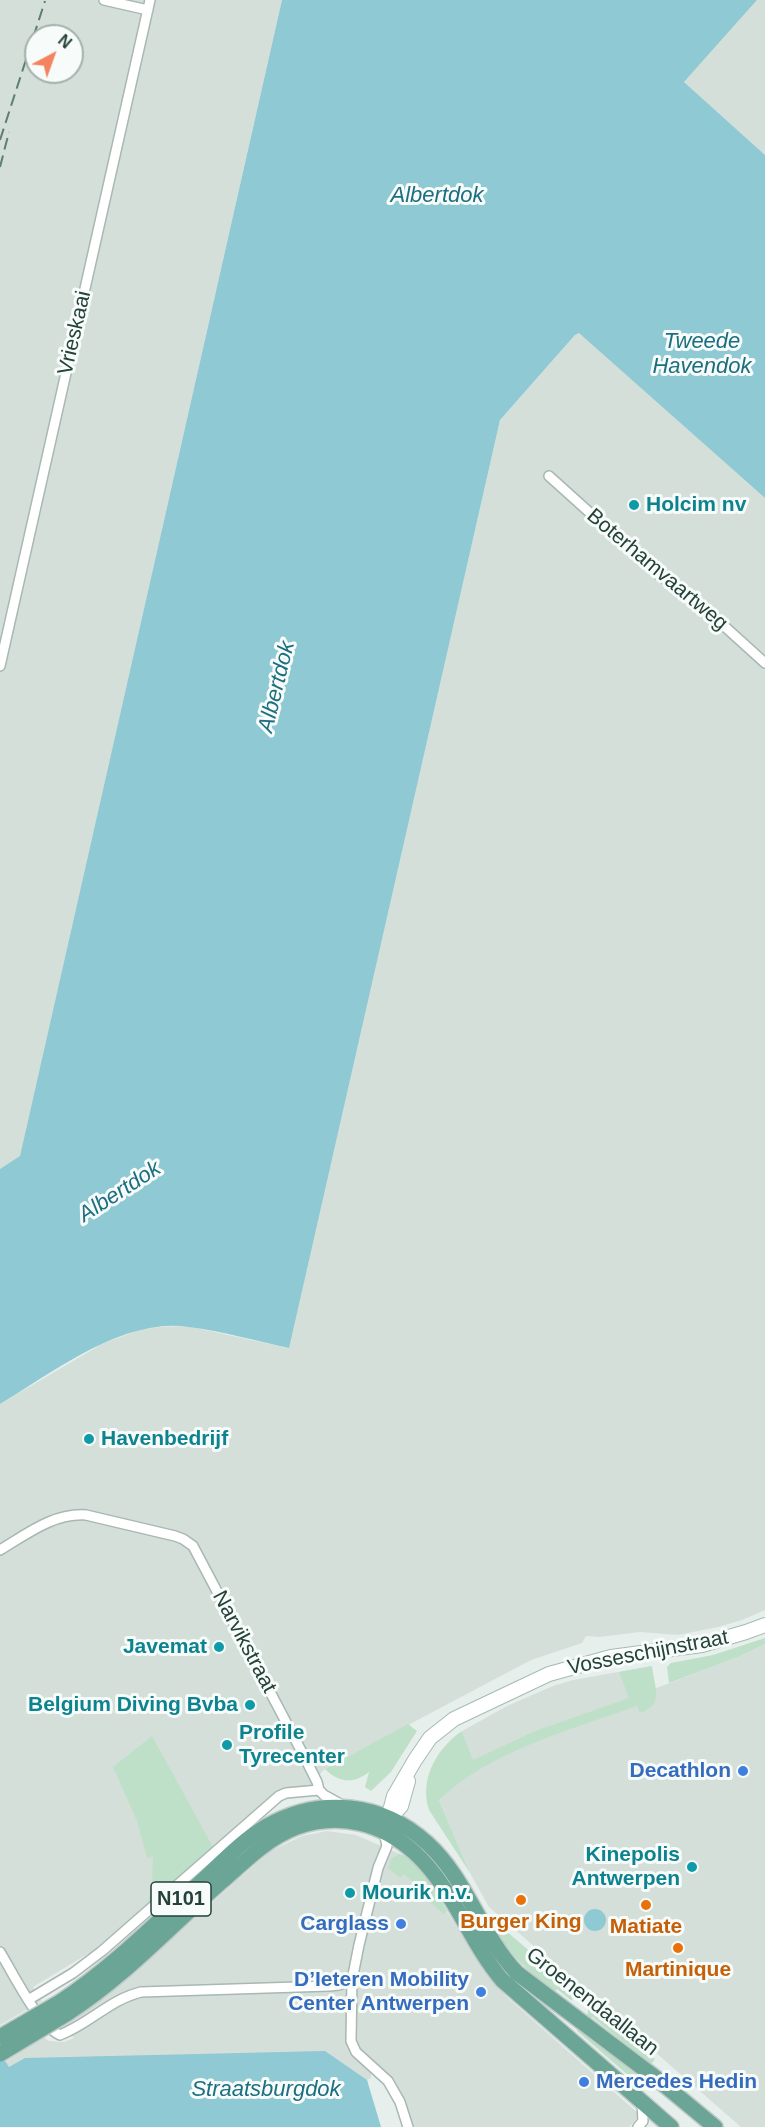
<!DOCTYPE html>
<meta charset="utf-8">
<style>
body{margin:0}
#map{position:relative;width:765px;height:2127px;overflow:hidden;background:#e6efeb;font-family:Helvetica,sans-serif}
canvas{display:block}
.north{position:absolute;left:24px;top:24px;width:60px;height:60px;box-sizing:border-box;background:#f7fbf9;border:2px solid #a3b1ad;border-radius:50%;rotate:41deg;font-size:16px;font-weight:700;line-height:24px;text-align:center;color:#24423a}
.north::after{content:'';display:block;margin:auto;width:21px;height:27px;background:#f4845f;clip-path:polygon(50% 0,100% 100%,50% 72%,0 100%)}
</style>
<div id="map">
<canvas width="765" height="2127"></canvas>
<div class="north">N</div>
</div>
<script>
const context = document.querySelector('canvas').getContext('2d');
context.lineJoin = 'round';
function fillPath(path, color) {
  context.fillStyle = color;
  context.fill(path, 'evenodd');
}
function stroke(path, color, width, dash) {
  context.strokeStyle = color;
  context.lineWidth = width;
  context.lineCap = dash ? 'butt' : 'round';
  context.setLineDash(dash || []);
  context.stroke(path);
}
function drawText(font, color, halo, rows, align = 'center') {
  context.font = font + ' Helvetica,sans-serif';
  context.lineWidth = 6;
  context.setLineDash([]);
  context.textBaseline = 'middle';
  context.strokeStyle = halo;
  context.fillStyle = color;
  for (const [text, x, y, turn = 0] of rows) {
    context.save();
    context.translate(x, y);
    context.rotate((+turn || 0) * Math.PI / 180);
    context.textAlign = isNaN(turn) ? turn : align;
    if (halo) context.strokeText(text, 0, 0);
    context.fillText(text, 0, 0);
    context.restore();
  }
}
fillPath(new Path2D(`
 M 0,0 L 282,0 L 20,1157 L 0,1169 ZM 36,36 L 72,36 L 72,72 L 36,72 Z
 M 757,0 L 765,0 L 765,155 L 684,82 Z
 M 577,333 L 581,334 L 765,498 L 765,1610 L 742,1620 L 718,1627 L 678,1635 L 640,1632 L 599,1637 L 586,1636 L 582,1643 L 531,1660 L 325,1769 L 314,1780 L 315,1786 L 273,1796 L 94,1950 L 33,1987 L 42,2001 L 0,2025 L 0,1404 L 102,1344 L 139,1330 L 159,1327 L 187,1326 L 288,1348 L 500,420 Z
 M 765,1644 L 765,2127 L 741,2127 L 489,1907 L 470,1873 L 439,1800 L 472,1760 L 462,1731 L 507,1706 L 553,1686 L 573,1680 L 652,1666 L 654,1689 L 738,1657 Z
 M 327,1831 L 356,1835 L 409,1858 L 423,1873 L 483,1970 L 495,1985 L 509,1999 L 640,2115 L 629,2127 L 412,2127 L 397,2087 L 383,2070 L 364,2055 L 371,2073 L 371,2078 L 367,2080 L 368,2082 L 9,2067 L 5,2062 L 43,2037 L 49,2041 L 64,2042 L 74,2038 L 60,2025 L 107,1996 L 269,1852 L 302,1836 Z`), '#d4dfda');
fillPath(new Path2D(`
 M 765,1638 L 765,1644 L 738,1657 L 669,1683 L 667,1667 L 671,1663 L 713,1655 Z
 M 652,1666 C 654,1687 665,1705 640,1713 L 637,1706 C 569,1731 493,1749 439,1800 L 470,1873 L 429,1810 C 419,1779 437,1748 462,1731 L 473,1760 L 535,1731 L 629,1698 L 619,1672 Z
 M 408,1724 L 417,1731 L 391,1772 L 371,1791 L 365,1787 L 369,1772 C 354,1784 339,1783 325,1769 Z
 M 152,1736 L 213,1847 L 148,1903 L 152,1882 L 153,1856 L 147,1858 L 137,1821 L 113,1767 Z
 M 399,1854 C 420,1858 437,1894 447,1911 L 444,1914 L 428,1900 L 430,1897 L 404,1874 L 400,1878 L 388,1868 L 391,1859 Z
 M 485,1913 L 574,1989 L 572,2001 L 557,1989 L 555,1992 C 529,1972 508,1954 492,1925 L 490,1925 Z
 M 589,2003 L 655,2059 L 649,2067 L 644,2059 L 592,2017 L 589,2020 L 587,2018 Z
 M 581,2026 L 643,2075 L 636,2082 L 577,2031 Z`), '#bfe0c8');
fillPath(new Path2D(`
 M 282,0 L 757,0 L 684,82 L 765,155 L 765,498 L 579,333 L 575,335 L 500,420 L 289,1348 C 256,1341 222,1331 189,1327 C 123,1317 54,1372 0,1404 L 0,1169 L 20,1156 Z
 M584 1920a11 11 0 1 1 22 0a11 11 0 1 1-22 0Z
 M 325,2051 L 367,2080 L 381,2127 L 0,2127 L 0,2053 L 9,2067 L 25,2058 Z`), '#8ec9d4');
const street = new Path2D(`
 M 104,0 L 148,10
 M 549,476 L 660,576 L 691,596 L 765,663
 M 0,666 L 150,0
 M 0,1550 C 27,1534 53,1513 86,1515 L 175,1536 L 183,1539 L 193,1546 L 305,1758 L 317,1782 L 319,1790
 M 319,1790 L 324,1795 L 342,1805
 M 384,1831 L 387,1846 L 378,1868 L 359,1945 L 352,1980 L 351,2041 L 356,2052 L 388,2081 L 400,2102 L 408,2127
 M 0,1952 C 13,1973 38,2025 60,2035 C 89,2024 111,1999 141,1992 L 329,1986 L 339,1985 L 352,1980
 M 28,2000 L 73,1973 L 102,1951 L 279,1796 L 286,1793 L 319,1790
 M 638,2127 L 643,2121 L 642,2102`);
const secondary = new Path2D(`
 M 389,1819 L 401,1806 L 408,1781
 M 386,1826 L 394,1796 L 415,1760 L 430,1738 L 454,1719 L 549,1674 L 611,1657 L 702,1645 L 746,1632 L 765,1625`);
const primary = new Path2D(`
 M 60,2002 C 113,1967 158,1921 205,1878 C 224,1860 244,1839 267,1826 C 320,1796 382,1802 427,1843 C 467,1879 480,1934 517,1973 L 656,2078 L 715,2127
 M 68,2013 C 127,1975 174,1922 227,1877 C 248,1858 270,1837 297,1827 C 340,1812 382,1823 415,1853 C 453,1888 469,1941 502,1980 L 671,2127`);
stroke(street, '#a8b8b2', 12);
stroke(secondary, '#a4bbb3', 16);
stroke(primary, '#c2cac8', 18);
stroke(street, '#fff', 9);
stroke(secondary, '#fff', 14);
stroke(primary, '#6aa596', 15);
stroke(new Path2D(`
 M 0,140 L 45,1
 M 0,167 L 9,132`), '#5f7d75', 2, [12, 6]);
const primaryBridge = new Path2D(`
 M 0,2037 L 60,2002
 M 0,2054 L 68,2013`);
stroke(primaryBridge, '#c2cac8', 18, []);
stroke(primaryBridge, '#6aa596', 15);
for (const [x, y, r, color] of [
 [634,505,6,"#0f9aa8"],
 [89,1439,6,"#0f9aa8"],
 [219,1647,6,"#0f9aa8"],
 [250,1705,6,"#0f9aa8"],
 [227,1745,6,"#0f9aa8"],
 [743,1771,6,"#3f7fe0"],
 [692,1867,6,"#0f9aa8"],
 [350,1893,6,"#0f9aa8"],
 [521,1900,6,"#e8710a"],
 [646,1905,6,"#e8710a"],
 [401,1924,6,"#3f7fe0"],
 [678,1948,6,"#e8710a"],
 [481,1992,6,"#3f7fe0"],
 [584,2082,6,"#3f7fe0"]
]) {
  const dot = new Path2D();
  dot.arc(x, y, r, 0, 2 * Math.PI);
  context.fillStyle = color;
  context.fill(dot);
  stroke(dot, '#f7fbf9', 2);
}
for (const [x, y, w] of [
 [181,1899,60]
]) {
  const box = new Path2D();
  box.roundRect(x - w / 2, y - 17, w, 34, 4.5);
  context.fillStyle = '#f7fbf9';
  context.fill(box);
  stroke(box, '#24423a', 1.5);
}
drawText('bold 20px', '#24423a', null, [
 ["N101",181,1899]
]);
drawText('21px', '#24423a', '#f7fbf9', [
 ["Vrieskaai",75,333,-77],
 ["Boterhamvaartweg",657,570,40],
 ["Narvikstraat",244,1642,62],
 ["Vosseschijnstraat",648,1653,-11],
 ["Groenendaallaan",592,2002,38]
]);
drawText('bold 21px', '#0d838f', '#f7fbf9', [
 ["Holcim nv",646,505],
 ["Havenbedrijf",101,1439],
 ["Javemat",207,1647,"right"],
 ["Belgium Diving Bvba",238,1705,"right"],
 ["Profile",239,1733],
 ["Tyrecenter",239,1757],
 ["Kinepolis",680,1855,"right"],
 ["Antwerpen",680,1879,"right"],
 ["Mourik n.v.",362,1893]
], 'left');
drawText('bold 21px', '#366cbe', '#f7fbf9', [
 ["Decathlon",731,1771],
 ["Carglass",389,1924],
 ["D’Ieteren Mobility",469,1980],
 ["Center Antwerpen",469,2004],
 ["Mercedes Hedin",596,2082,"left"]
], 'right');
drawText('bold 21px', '#c56008', '#f7fbf9', [
 ["Burger King",521,1922],
 ["Matiate",646,1927],
 ["Martinique",678,1970]
]);
drawText('italic 22px', '#1c6f80', '#f7fbf9', [
 ["Albertdok",437,196],
 ["Tweede",702,342],
 ["Havendok",702,367],
 ["Albertdok",277,687,-76],
 ["Albertdok",120,1192,-33],
 ["Straatsburgdok",266,2090]
]);
</script>
